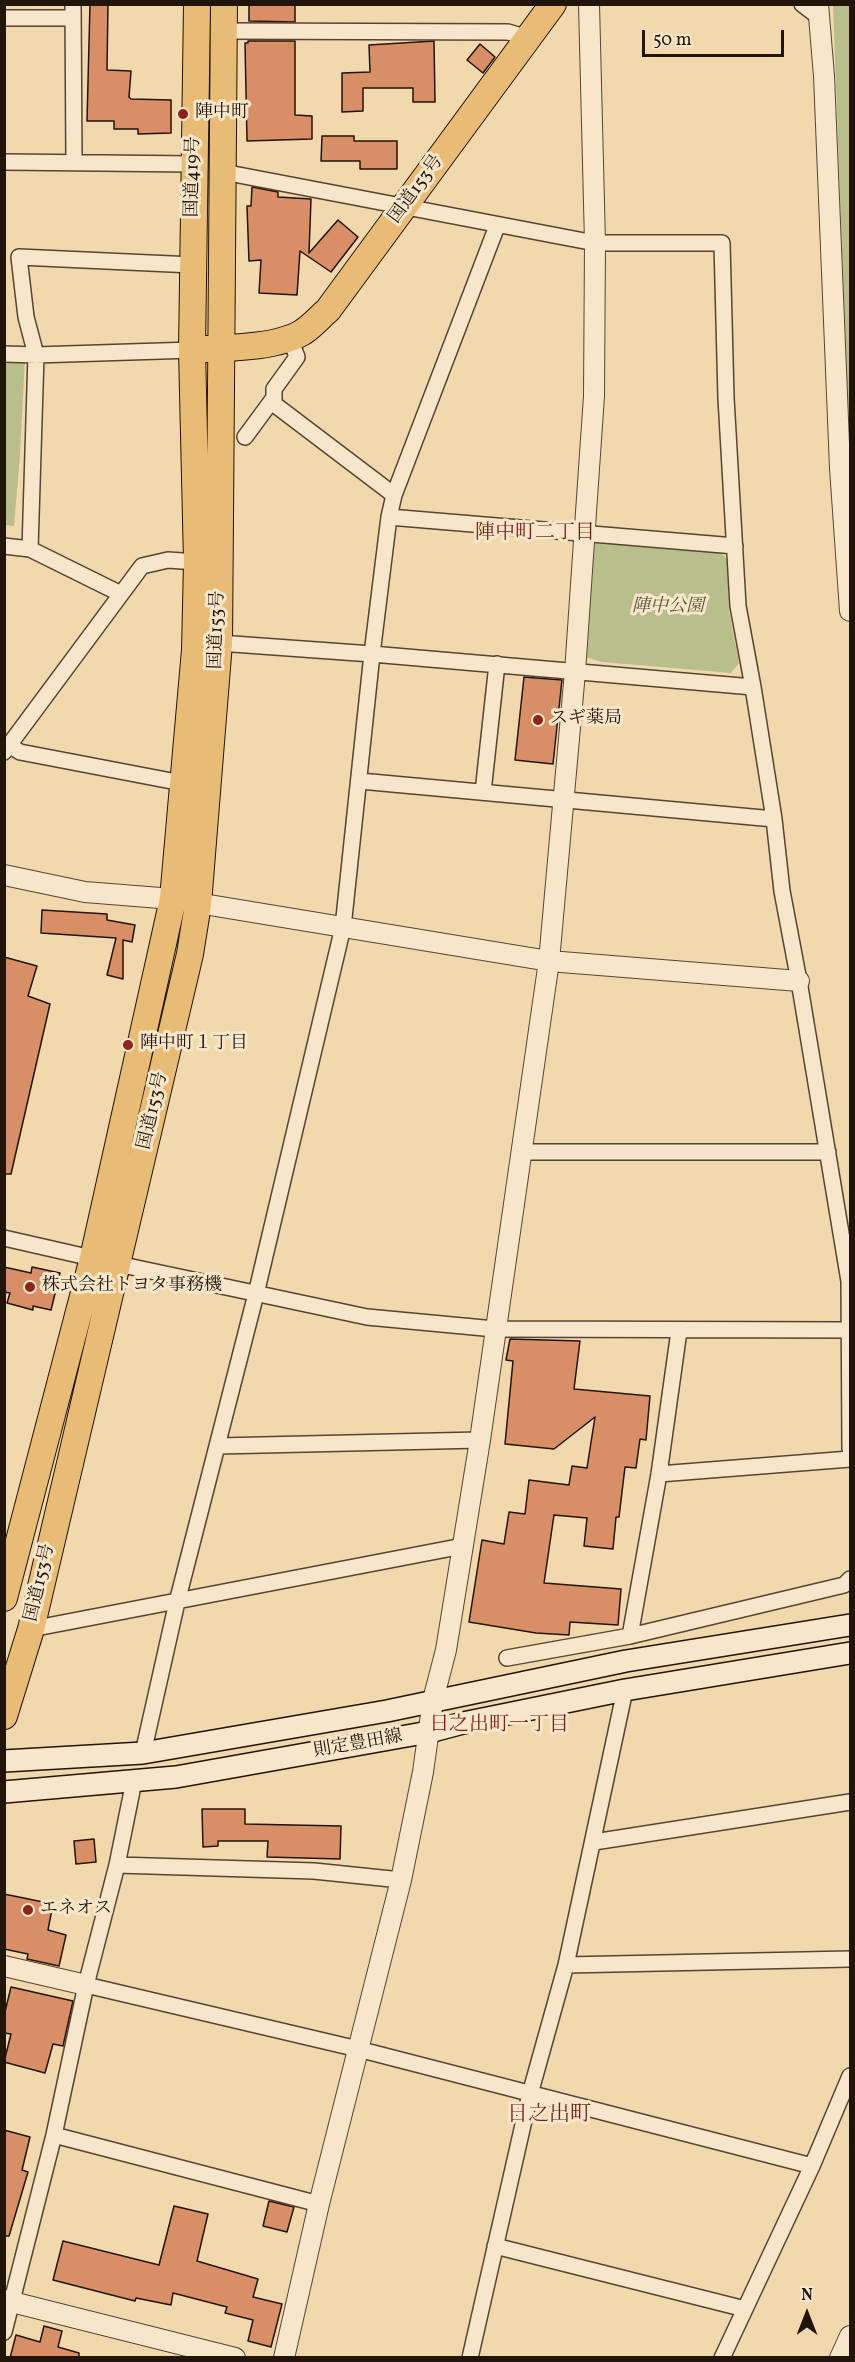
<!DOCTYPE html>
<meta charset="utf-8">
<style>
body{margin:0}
#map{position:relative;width:855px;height:2362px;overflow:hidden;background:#f2d9ad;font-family:Vollkorn,serif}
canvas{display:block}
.frame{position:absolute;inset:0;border:6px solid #211409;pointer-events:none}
.north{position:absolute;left:777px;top:2284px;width:60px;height:60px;-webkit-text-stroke:4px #f7e6ca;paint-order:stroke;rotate:0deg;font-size:16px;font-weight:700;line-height:24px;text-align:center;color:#211409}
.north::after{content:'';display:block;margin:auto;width:21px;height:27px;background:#211409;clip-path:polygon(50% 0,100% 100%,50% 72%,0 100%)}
.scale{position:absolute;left:642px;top:30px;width:142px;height:27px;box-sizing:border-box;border:3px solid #211409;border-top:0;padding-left:8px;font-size:18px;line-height:21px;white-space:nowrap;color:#211409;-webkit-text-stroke:4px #f7e6ca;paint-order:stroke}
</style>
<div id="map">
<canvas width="855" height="2362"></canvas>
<div class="frame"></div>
<div class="north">N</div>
<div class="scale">50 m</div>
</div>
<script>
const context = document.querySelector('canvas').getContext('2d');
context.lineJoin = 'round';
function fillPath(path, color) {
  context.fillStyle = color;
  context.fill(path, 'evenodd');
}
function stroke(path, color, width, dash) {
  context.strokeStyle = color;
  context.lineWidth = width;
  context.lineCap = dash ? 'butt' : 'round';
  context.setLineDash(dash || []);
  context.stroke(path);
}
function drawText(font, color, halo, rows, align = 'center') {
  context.font = font + ' Vollkorn,"Noto Serif JP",serif';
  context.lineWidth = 6;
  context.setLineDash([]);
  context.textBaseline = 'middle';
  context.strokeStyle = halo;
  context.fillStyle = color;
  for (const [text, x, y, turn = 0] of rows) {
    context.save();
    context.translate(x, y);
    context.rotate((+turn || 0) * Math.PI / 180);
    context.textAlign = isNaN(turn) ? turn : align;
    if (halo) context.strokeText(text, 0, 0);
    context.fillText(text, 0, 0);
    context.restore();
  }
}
fillPath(new Path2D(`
 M 833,5 L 850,5 L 850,465 Z
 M 4,357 L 25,358 L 20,455 L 14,526 L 5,525 Z
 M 595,540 L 721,553 L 727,559 L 729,612 L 739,663 L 731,673 L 602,662 L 585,657 Z`), '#b9bf8b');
const building = new Path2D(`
 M 90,4 L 108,4 L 107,70 L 131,71 L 129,97 L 131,99 L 171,100 L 171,133 L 138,134 L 138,129 L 114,129 L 114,121 L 87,121 Z
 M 249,4 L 295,4 L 295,22 L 249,21 Z
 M 248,41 L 295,41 L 295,115 L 312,116 L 312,139 L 247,141 L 245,43 L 248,43 Z
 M 434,41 L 435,102 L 413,102 L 413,88 L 363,88 L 363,111 L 342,112 L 342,73 L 370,72 L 369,45 Z
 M 480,44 L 495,57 L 483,73 L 467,60 Z
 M 322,136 L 354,136 L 354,141 L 397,141 L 397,169 L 360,169 L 360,161 L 321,161 Z
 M 252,187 L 278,192 L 278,197 L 311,199 L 309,253 L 338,220 L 358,237 L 331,272 L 300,251 L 297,295 L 259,293 L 261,260 L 249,261 L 247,206 L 251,206 Z
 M 524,677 L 562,680 L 553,764 L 515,760 Z
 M 42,910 L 107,914 L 107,920 L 135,925 L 132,942 L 123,940 L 123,979 L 107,975 L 116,938 L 41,933 Z
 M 4,957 L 37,966 L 28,996 L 50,1004 L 11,1174 L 4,1174 Z
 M 4,1267 L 31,1273 L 32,1267 L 60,1273 L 51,1310 L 33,1306 L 33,1310 L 7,1303 L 10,1293 L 4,1292 Z
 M 510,1339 L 580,1341 L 574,1389 L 650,1396 L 646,1440 L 640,1439 L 636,1468 L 625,1467 L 619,1517 L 616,1517 L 613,1549 L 584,1546 L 587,1518 L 554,1515 L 544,1583 L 621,1589 L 618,1625 L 570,1622 L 569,1635 L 536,1633 L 469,1622 L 482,1540 L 504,1544 L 509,1512 L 525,1514 L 529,1480 L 569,1485 L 572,1466 L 587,1468 L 595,1417 L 554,1449 L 505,1444 L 513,1361 L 506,1360 Z
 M 202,1809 L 245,1809 L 245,1824 L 341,1826 L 340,1859 L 267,1857 L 268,1841 L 218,1841 L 218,1846 L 203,1847 Z
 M 94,1839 L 96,1862 L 76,1864 L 74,1841 Z
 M 4,1894 L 53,1904 L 48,1930 L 66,1935 L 59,1966 L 27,1959 L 28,1954 L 4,1949 Z
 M 11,1987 L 73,2001 L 63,2046 L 53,2044 L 45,2073 L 4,2062 L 11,2034 L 4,2033 L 4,2016 Z
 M 4,2130 L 30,2137 L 22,2170 L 28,2172 L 9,2236 L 4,2236 Z
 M 269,2201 L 294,2207 L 287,2232 L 263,2226 Z
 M 174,2206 L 208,2214 L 197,2261 L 258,2279 L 253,2297 L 282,2304 L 271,2347 L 248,2341 L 253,2320 L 225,2313 L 227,2307 L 173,2293 L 171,2305 L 136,2298 L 135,2301 L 53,2280 L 63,2241 L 159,2265 Z
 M 44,2326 L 62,2331 L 58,2347 L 79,2353 L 79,2358 L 10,2358 L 16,2335 L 40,2342 Z`);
fillPath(building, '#d88f66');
stroke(building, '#211409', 1.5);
const minor = new Path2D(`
 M 73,4 L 74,162
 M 802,4 L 819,17
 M 4,18 L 73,18
 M 223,31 L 508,32 L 528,38
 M 4,162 L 194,164
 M 223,172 L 595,243 L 722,243 L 726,398 L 738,606 L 753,687 L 774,819 L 782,891 L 799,981 L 849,1281 L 850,1449
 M 290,338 L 297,357 L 274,389 L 274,404 L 394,495
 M 4,354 L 36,355 L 192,350
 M 245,437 L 273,399
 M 389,517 L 735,546
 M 4,546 L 30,549 L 121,594
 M 30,549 L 36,355 L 26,317 L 19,257 L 193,265
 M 219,643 L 372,654 L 753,687
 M 9,745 L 20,752 L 182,783
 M 4,752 L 142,566 L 168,560 L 197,562
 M 360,781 L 774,819
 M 483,792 L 497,664
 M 522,1152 L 828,1152
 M 4,1238 L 118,1264 L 367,1317 L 495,1329 L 848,1330
 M 218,1446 L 480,1440
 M 659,1474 L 850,1459
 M 31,1629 L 463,1546
 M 630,1636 L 659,1474 L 679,1331
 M 507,1658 L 630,1636 L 844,1585 L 850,1579
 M 143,1753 L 177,1602 L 256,1294 L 343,927 L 372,654 L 389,517 L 394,495 L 497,226
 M 594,1842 L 850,1802
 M 117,1865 L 314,1871 L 401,1880
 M 566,1965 L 850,1959
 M 86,1985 L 358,2049 L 812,2166
 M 54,2135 L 319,2204
 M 495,2246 L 745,2309
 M 4,2332 L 54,2135 L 86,1985 L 117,1865 L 134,1781
 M 470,2358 L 530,2094 L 566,1965 L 625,1690
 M 722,2358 L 812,2166 L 850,2076`);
const tertiary = new Path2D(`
 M 818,4 L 824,76 L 840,468 L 850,611
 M 4,875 L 85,892 L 173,899 L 549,961 L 799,981
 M 4,1966 L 86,1985
 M 4,2300 L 235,2358
 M 284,2358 L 319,2204 L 401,1880 L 423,1772 L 433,1700 L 446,1650 L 480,1440 L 549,961 L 575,672 L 594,396 L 595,243 L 589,4
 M 840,2358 L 850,2336`);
const secondary = new Path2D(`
 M 4,1761 L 143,1753 L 387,1711 L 626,1661 L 850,1625
 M 4,1792 L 176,1777 L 429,1732 L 463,1723 L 625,1690 L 850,1653`);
const trunk = new Path2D(`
 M 205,349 C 233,348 279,347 303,332 C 312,326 320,317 328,310 L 553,4
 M 4,1598 L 93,1258 L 173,899 L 195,650 L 197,562 L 192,350 L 197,4
 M 4,1716 L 31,1629 L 190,954 L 198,904 L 219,643 L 224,4`);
stroke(minor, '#554532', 18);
stroke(tertiary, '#554532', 22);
stroke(secondary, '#211409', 24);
stroke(trunk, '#211409', 28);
stroke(minor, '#f7e6ca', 15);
stroke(tertiary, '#f7e6ca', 20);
stroke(secondary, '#f7e6ca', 21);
stroke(trunk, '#e9bc76', 26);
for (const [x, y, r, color] of [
 [183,114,6,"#8f2418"],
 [538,720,6,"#8f2418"],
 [128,1045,6,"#8f2418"],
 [30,1287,6,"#8f2418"],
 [28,1910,6,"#8f2418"]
]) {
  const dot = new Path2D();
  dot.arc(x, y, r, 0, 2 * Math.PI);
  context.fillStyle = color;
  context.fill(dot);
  stroke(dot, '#f7e6ca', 2);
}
drawText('18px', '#211409', '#f7e6ca', [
 ["陣中町",195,114],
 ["スギ薬局",550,720],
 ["陣中町１丁目",140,1045],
 ["株式会社トヨタ事務機",42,1287],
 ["エネオス",40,1910]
], 'left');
drawText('18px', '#211409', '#f7e6ca', [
 ["国道419号",194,177,-89],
 ["国道153号",417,190,-54],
 ["国道153号",218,630,-88],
 ["国道153号",154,1111,-77],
 ["国道153号",41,1583,-77],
 ["則定豊田線",358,1745,-10]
]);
drawText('italic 18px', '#565036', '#f7e6ca', [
 ["陣中公園",668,608]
]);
drawText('20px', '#7a1f14', '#f7e6ca', [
 ["陣中町二丁目",535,534],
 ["日之出町一丁目",499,1726]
]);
drawText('21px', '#7a1f14', '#f7e6ca', [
 ["日之出町",549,2116]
]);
</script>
